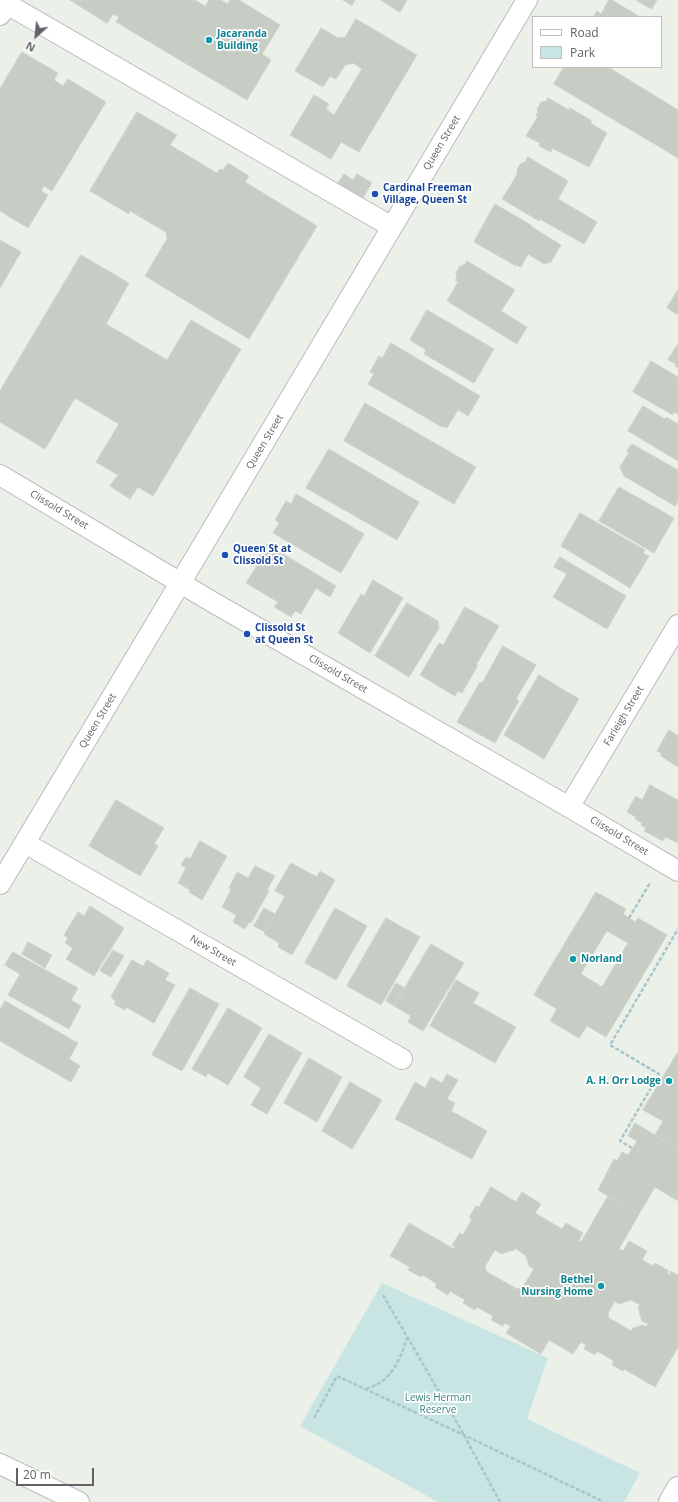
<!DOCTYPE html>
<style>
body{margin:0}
#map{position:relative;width:678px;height:1502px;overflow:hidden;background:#ebf0e9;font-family:"Open Sans",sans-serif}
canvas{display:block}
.legend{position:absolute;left:532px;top:16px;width:130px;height:52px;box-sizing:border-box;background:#fff;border:1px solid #c1bfc2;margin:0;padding:5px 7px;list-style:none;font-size:12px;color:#636067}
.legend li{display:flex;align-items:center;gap:8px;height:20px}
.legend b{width:20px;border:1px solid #c1bfc2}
.north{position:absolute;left:16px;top:16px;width:40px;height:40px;-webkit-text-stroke:3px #fff;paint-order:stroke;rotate:207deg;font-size:11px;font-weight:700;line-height:16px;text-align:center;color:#636067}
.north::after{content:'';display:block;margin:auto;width:14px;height:18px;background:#636067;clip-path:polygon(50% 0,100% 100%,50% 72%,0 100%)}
.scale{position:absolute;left:16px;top:1468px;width:78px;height:18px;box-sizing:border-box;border:2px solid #636067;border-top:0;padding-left:5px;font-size:12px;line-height:14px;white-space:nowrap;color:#636067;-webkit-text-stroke:3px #fff;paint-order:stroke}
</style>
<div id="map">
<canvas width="678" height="1502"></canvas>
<ul class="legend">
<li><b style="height:5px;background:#fff"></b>Road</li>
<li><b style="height:11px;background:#c8e5e3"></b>Park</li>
</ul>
<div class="north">N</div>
<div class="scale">20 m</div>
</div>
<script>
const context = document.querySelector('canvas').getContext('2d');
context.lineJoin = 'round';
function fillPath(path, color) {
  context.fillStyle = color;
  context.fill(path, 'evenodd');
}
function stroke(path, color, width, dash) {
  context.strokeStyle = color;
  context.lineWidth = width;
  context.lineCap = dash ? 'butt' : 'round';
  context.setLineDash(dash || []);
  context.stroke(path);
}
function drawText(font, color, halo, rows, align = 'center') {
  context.font = font + ' "Open Sans",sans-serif';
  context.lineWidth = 3.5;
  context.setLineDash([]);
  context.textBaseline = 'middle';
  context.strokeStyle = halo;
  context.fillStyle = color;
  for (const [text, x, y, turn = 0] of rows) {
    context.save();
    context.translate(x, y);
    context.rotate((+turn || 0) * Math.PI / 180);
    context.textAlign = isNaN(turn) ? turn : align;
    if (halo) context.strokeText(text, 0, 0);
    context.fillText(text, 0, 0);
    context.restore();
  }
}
fillPath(new Path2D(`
 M 382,1283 L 548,1358 L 527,1419 L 640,1473 L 624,1502 L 438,1502 L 300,1426 Z`), '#c8e5e3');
const building = new Path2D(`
 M 70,0 L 195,0 L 205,6 L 209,0 L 221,0 L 228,4 L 230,0 L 239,0 L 280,25 L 262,54 L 271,60 L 247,100 L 116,22 L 119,17 L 113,14 L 107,23 Z
 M 343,0 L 355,0 L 352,5 Z
 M 381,0 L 407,0 L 400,12 Z
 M 609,0 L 612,0 L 640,17 L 593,17 L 597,11 L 601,14 Z
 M 636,0 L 657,0 L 652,9 Z
 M 356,19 L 417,55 L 359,152 L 341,142 L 331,159 L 290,135 L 314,95 L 329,104 L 326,109 L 334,115 L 362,69 L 353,63 L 345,65 L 336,79 L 330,76 L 323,87 L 295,71 L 321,28 L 338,38 L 345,37 Z
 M 22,52 L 58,73 L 54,80 L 63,86 L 68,79 L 106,102 L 52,191 L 44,186 L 41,191 L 48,195 L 28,228 L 0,211 L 0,89 Z
 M 564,67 L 608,67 L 678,110 L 678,158 L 554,84 Z
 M 548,98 L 569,110 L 570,108 L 592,121 L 590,123 L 607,133 L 589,167 L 552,148 L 551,152 L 539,146 L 540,143 L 526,136 L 538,116 L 536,115 L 538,112 L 537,109 L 541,102 L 546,101 Z
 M 137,112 L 177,135 L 170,145 L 217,173 L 220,169 L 223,170 L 228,163 L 249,176 L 245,182 L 317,226 L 249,339 L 145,276 L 167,239 L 166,232 L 130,211 L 129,214 L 90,191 Z
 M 528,157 L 568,181 L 558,199 L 597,222 L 584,244 L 540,219 L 539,221 L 502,199 L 517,175 L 517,170 L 520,164 L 525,162 Z
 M 344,174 L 353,180 L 357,174 L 372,183 L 362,199 L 337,185 Z
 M 495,204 L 531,225 L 532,227 L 561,245 L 551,262 L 544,264 L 528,254 L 521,267 L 516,265 L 516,266 L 474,242 Z
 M 0,240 L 21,252 L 0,288 Z
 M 81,255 L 129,283 L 106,324 L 167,360 L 191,320 L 241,349 L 153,496 L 138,487 L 130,499 L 110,486 L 118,475 L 96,462 L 119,424 L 75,398 L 45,449 L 0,422 L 0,391 Z
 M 467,261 L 515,290 L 501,311 L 527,327 L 517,344 L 447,301 L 458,282 L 455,280 L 457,278 L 456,273 L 459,267 L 465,264 Z
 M 678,290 L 678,315 L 667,308 Z
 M 427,310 L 494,349 L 474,383 L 424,354 L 426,350 L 410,340 Z
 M 391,343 L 480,396 L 468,416 L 458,410 L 447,428 L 443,426 L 442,427 L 368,384 L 374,374 L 370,372 L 379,356 L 382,358 Z
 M 678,344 L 678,368 L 675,366 L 676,364 L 668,360 Z
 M 651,361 L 678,377 L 678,414 L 674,412 L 673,415 L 633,392 Z
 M 365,403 L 476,467 L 454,504 L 344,441 Z
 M 643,406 L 665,419 L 666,417 L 678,424 L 678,461 L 628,431 Z
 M 632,444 L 678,470 L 678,501 L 675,506 L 624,476 L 620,467 L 629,452 L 627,451 Z
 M 329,449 L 419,502 L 397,540 L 306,488 Z
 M 619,487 L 674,518 L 654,553 L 599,521 Z
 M 296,494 L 364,534 L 341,573 L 273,533 L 279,523 L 275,520 L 286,501 L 291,504 Z
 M 580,513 L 645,550 L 643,553 L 649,556 L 630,588 L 561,546 Z
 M 267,544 L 336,586 L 330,597 L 316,588 L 301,614 L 295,611 L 291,617 L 274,607 L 278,602 L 246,583 L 259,562 L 257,561 Z
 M 560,557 L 626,596 L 607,629 L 553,597 L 567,574 L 554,567 Z
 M 373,580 L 403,598 L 370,653 L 338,633 L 361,594 L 364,596 Z
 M 407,603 L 438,621 L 439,628 L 409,677 L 375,656 Z
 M 465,607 L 499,626 L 476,665 L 478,665 L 462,693 L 458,691 L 455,696 L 420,675 L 439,643 L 443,645 Z
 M 503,646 L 536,665 L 516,699 L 519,701 L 495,743 L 457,722 L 480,682 L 482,683 Z
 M 539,675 L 579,699 L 544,759 L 504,735 Z
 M 669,730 L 678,736 L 678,767 L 661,756 L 661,753 L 657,751 Z
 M 650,785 L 678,800 L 678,843 L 665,837 L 663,841 L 644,831 L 646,828 L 641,825 L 642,823 L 635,819 L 636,817 L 627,812 L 636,796 L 642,800 Z
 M 116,800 L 164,828 L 154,844 L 158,846 L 140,876 L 89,846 Z
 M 200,841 L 227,856 L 202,900 L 189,892 L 190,890 L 178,883 L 186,868 L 181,865 L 186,857 L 190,859 Z
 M 291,863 L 317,877 L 320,871 L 335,880 L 292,955 L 278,947 L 279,943 L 264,934 L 285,896 L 275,891 Z
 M 255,866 L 275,876 L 267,890 L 269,891 L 251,923 L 249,922 L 245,929 L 233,922 L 236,915 L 222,907 L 231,890 L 229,888 L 237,872 L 248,878 Z
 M 596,892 L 626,909 L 623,914 L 635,922 L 638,918 L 667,935 L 606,1037 L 587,1026 L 579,1038 L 550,1021 L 557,1009 L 534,995 ZM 607,931 L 628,943 L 602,987 L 581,974 Z
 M 90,906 L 124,928 L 94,976 L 66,959 L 73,948 L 65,943 L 68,938 L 64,935 L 78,912 L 84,916 Z
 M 264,908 L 275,914 L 265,932 L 254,926 Z
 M 335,908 L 367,926 L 336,980 L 305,963 Z
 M 386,918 L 420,937 L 381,1005 L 347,986 Z
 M 28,942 L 52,955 L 45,968 L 22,954 Z
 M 431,944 L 464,963 L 423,1031 L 408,1022 L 411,1016 L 394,1006 Z
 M 113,950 L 124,956 L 111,977 L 100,971 Z
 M 13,952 L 78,988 L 71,1000 L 81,1006 L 69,1029 L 8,995 L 20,974 L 5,965 Z
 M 132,960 L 143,966 L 147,960 L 169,973 L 165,980 L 175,985 L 154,1023 L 126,1007 L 125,1010 L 114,1004 L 116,1001 L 111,997 Z
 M 456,980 L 479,993 L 473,1003 L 516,1027 L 495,1063 L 430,1026 Z
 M 396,983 L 405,988 L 394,1006 L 386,1001 Z
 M 190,988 L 219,1004 L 182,1071 L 152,1055 Z
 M 5,1001 L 78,1043 L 69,1059 L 80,1066 L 71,1082 L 0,1041 L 0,1010 Z
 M 228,1008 L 262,1028 L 228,1085 L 208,1073 L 206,1077 L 192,1069 Z
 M 269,1034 L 302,1053 L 267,1114 L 251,1105 L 261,1088 L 244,1077 Z
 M 678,1052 L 678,1149 L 655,1135 L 663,1121 L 643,1110 Z
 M 309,1058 L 342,1077 L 317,1122 L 284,1103 Z
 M 447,1074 L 458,1080 L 447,1099 L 455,1103 L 451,1111 L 487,1131 L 472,1159 L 395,1119 L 415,1082 L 425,1088 L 431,1077 L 442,1083 Z
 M 350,1082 L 382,1100 L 352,1149 L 322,1131 Z
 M 635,1123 L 678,1149 L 678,1201 L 655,1187 L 639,1214 L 598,1190 L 614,1159 L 617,1161 L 622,1152 L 628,1155 L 637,1141 L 628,1136 Z
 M 491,1187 L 516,1202 L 522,1192 L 541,1204 L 535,1213 L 562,1229 L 566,1223 L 583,1233 L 579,1240 L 581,1242 L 608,1196 L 639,1214 L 619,1249 L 623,1251 L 629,1241 L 647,1251 L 642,1260 L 653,1266 L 655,1263 L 669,1271 L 667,1274 L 669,1275 L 671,1271 L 678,1275 L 678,1347 L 655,1387 L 624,1369 L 623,1371 L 612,1365 L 614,1361 L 597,1351 L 595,1355 L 584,1349 L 586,1345 L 581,1342 L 573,1354 L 549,1340 L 541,1354 L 506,1333 L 511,1326 L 505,1323 L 503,1326 L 491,1320 L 493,1316 L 477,1307 L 475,1310 L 463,1303 L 465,1300 L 450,1291 L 448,1295 L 435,1287 L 437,1284 L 423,1275 L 421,1277 L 408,1270 L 410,1267 L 390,1256 L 409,1223 L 454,1249 L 455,1247 L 452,1245 L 460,1233 L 463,1235 L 472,1219 L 469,1218 L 476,1206 L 479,1207 ZM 515,1248 L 526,1256 L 529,1266 L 534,1269 L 522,1288 L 517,1289 L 487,1272 L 485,1266 L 495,1250 L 501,1254 L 514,1250 ZM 631,1300 L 640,1305 L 638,1308 L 642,1321 L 648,1324 L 646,1327 L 643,1325 L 633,1328 L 631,1331 L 609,1318 L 608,1313 L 615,1301 L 619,1304 Z`);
fillPath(building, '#c7ccc5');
stroke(building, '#ccd5c7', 1);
const minor = new Path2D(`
 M 0,15 L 7,4 L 392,227
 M 0,475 L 209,600 L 569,807 L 678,871
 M 569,807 L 678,625
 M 25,843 L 402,1059
 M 0,884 L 194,560 L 527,0
 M 0,1464 L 79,1502`);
const tertiary = new Path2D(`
 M 670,1502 L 678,1488`);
stroke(minor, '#bdbac0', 22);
stroke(tertiary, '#bdbac0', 24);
stroke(new Path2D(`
 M 629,918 L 650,883
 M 632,1148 L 620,1141 L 659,1074 L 610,1045 L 678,929
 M 383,1295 L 464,1435 L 500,1502
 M 366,1389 C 371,1387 377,1385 381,1382 C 395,1372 402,1354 407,1338
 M 314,1418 L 337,1376 L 464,1435 L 604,1502`), '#a6c5cd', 2.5, [4, 2]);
stroke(minor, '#fff', 20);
stroke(tertiary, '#fff', 22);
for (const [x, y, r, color] of [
 [209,40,4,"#0f9aa8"],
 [375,194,4,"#1a4fb4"],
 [225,555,4,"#1a4fb4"],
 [247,634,4,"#1a4fb4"],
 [573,959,4,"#0f9aa8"],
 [669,1081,4,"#0f9aa8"],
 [601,1286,4,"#0f9aa8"]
]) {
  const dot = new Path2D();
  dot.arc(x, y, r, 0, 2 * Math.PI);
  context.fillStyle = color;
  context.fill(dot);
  stroke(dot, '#fff', 1.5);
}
drawText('bold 10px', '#0d838f', '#fff', [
 ["Jacaranda",217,34],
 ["Building",217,46],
 ["Norland",581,959],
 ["A. H. Orr Lodge",661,1081,"right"],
 ["Bethel",593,1280,"right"],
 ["Nursing Home",593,1292,"right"]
], 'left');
drawText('10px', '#636067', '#fff', [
 ["Queen Street",442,143,-59],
 ["Queen Street",265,442,-59],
 ["Clissold Street",59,510,31],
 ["Clissold Street",338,674,30],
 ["Farleigh Street",624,716,-59],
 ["Queen Street",98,721,-59],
 ["Clissold Street",619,836,31],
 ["New Street",213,951,30]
]);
drawText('bold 10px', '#164399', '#fff', [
 ["Cardinal Freeman",383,188],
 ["Village, Queen St",383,200],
 ["Queen St at",233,549],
 ["Clissold St",233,561],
 ["Clissold St",255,628],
 ["at Queen St",255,640]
], 'left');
drawText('10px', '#3d8180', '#fff', [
 ["Lewis Herman",438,1398],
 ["Reserve",438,1410]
]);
</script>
